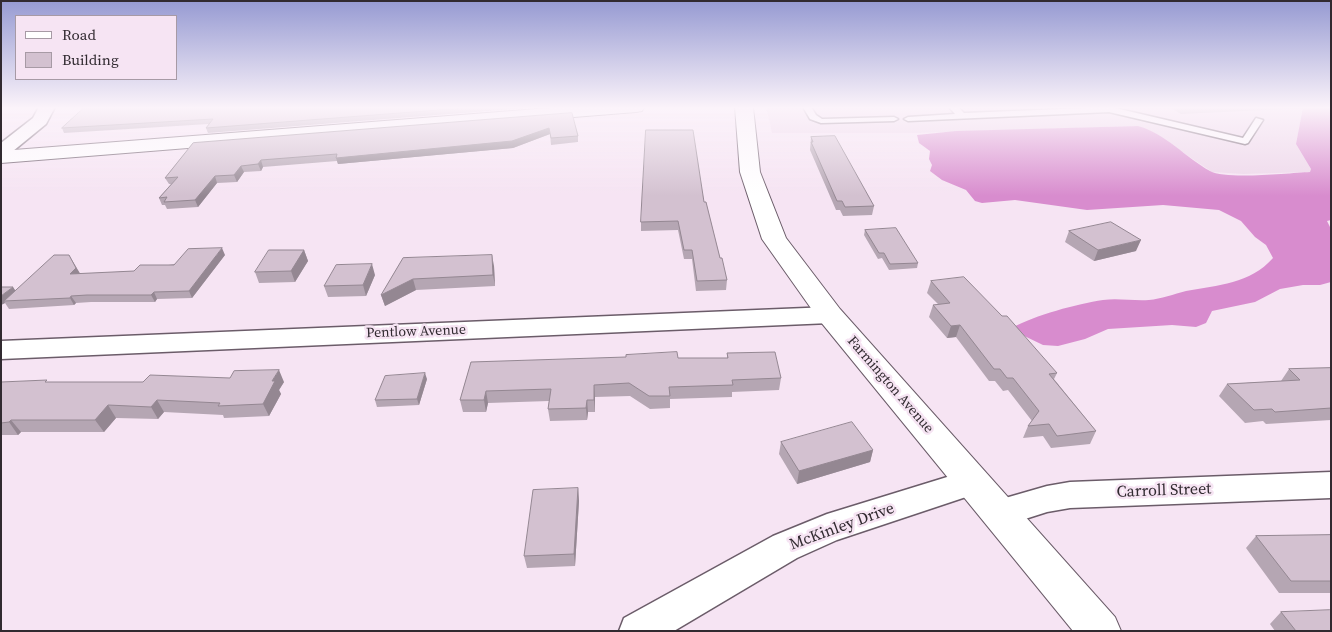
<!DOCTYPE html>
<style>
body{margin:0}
#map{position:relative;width:1332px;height:632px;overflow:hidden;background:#f6e4f3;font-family:"Source Serif 4",serif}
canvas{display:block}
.frame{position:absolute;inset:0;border:2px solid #312a30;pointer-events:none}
.legend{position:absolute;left:15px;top:15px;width:162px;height:65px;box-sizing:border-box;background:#f6e4f3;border:1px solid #a79aa5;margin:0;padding:6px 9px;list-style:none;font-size:15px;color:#312a30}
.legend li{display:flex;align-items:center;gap:10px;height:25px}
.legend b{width:25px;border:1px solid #a79aa5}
</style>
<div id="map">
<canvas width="1332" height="632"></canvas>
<div class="frame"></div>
<ul class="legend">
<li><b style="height:6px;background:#fff"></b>Road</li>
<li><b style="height:14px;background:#d3c1d0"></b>Building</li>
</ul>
</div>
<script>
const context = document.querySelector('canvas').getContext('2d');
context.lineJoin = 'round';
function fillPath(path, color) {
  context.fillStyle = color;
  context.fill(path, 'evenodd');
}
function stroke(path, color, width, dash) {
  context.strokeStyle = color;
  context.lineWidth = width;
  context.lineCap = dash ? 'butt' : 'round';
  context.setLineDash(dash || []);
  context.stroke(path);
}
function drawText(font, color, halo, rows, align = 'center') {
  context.font = font + ' "Source Serif 4",serif';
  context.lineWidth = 5;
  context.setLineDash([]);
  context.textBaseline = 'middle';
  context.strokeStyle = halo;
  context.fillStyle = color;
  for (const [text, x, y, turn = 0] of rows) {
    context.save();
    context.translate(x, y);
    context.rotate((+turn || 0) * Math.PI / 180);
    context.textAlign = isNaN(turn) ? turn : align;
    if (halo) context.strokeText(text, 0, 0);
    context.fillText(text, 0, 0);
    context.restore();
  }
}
fillPath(new Path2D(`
 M 766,107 L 1303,107 L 1296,144 L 1311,169 L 1310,172 L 1243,174 L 1212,172 L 1154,133 L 1138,126 L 919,133 L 772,133 Z`), '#edd6e9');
fillPath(new Path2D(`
 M 1303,107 L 1331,107 L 1331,220 L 1327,221 L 1331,229 L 1331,282 L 1320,285 L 1303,285 L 1280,289 L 1255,302 L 1212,311 L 1206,323 L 1196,327 L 1172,325 L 1108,329 L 1085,339 L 1058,346 L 1043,345 L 1014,331 L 1012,328 C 1035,315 1077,304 1103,300 C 1118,298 1133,301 1149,300 C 1161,299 1174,294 1186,291 C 1218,285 1250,284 1273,258 L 1266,245 L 1255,237 L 1241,221 L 1219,210 L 1163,205 L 1087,210 L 1015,200 L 982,203 L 975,201 L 966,190 L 942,180 L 930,171 L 932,165 L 929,159 L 930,151 L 919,143 L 917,135 L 956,131 L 1138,126 C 1165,133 1186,158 1210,171 C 1226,180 1289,173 1310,172 L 1311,169 L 1296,144 Z`), '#d88cce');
const service = new Path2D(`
 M 803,107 L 811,107 L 816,115 L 822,119 L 894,117 L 898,119 L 894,121 L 821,123 L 810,119 Z
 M 949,107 L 958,107 L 964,113 L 1111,107 L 1243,138 L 1256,118 L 1263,120 L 1248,143 L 1245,144 L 1109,112 L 908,121 L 904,119 L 908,117 L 955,114 Z`);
const minor = new Path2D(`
 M 39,107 L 55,107 L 46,124 L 7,156 L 1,157 L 1,143 L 33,118 Z
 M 830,307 L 839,310 L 842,315 L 839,320 L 830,323 L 1,359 L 1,341 Z
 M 973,469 L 984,473 L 989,482 L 984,491 L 837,540 L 797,558 L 674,631 L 619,631 L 624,618 L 773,536 L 827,514 Z
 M 1331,472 L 1331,498 L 1070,508 L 1047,512 L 1000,527 L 988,523 L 983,513 L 988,503 L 1047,486 L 1070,482 Z`);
const secondary = new Path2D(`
 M 563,107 L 644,107 L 642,111 L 636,112 L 1,163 L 1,151 Z
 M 735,107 L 753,107 L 760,172 L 786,238 L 840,309 L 1115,617 L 1121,631 L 1073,631 L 820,321 L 762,239 L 740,172 Z`);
stroke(service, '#6b5c69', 3);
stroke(minor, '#6b5c69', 3);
stroke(secondary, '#6b5c69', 2);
fillPath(service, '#fff');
fillPath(minor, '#fff');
fillPath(secondary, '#fff');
fillPath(new Path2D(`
 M 85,107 L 539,107 L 208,133 L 206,128 L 209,124 L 64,133 L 62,128 Z
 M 1169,107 L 1307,107 L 1307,108 L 1181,114 Z
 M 572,113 L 578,136 L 578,142 L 551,145 L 550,134 L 513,148 L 338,164 L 337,161 L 263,167 L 261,171 L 244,172 L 237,182 L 217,183 L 198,207 L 167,209 L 165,205 L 162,205 L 159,198 L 171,184 L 169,184 L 165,178 L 193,143 Z
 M 811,137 L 874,206 L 872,215 L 843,216 L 840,210 L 836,210 L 810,150 Z
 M 704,202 L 720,258 L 727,280 L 726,290 L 696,291 L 692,259 L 684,259 L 678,230 L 641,231 L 641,222 Z
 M 865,230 L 918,263 L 917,268 L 889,270 L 882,258 L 878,259 L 864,235 Z
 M 1069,231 L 1136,251 L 1094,261 L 1065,242 Z
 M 304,250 L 308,261 L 295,282 L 259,283 L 255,272 Z
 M 225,255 L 192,298 L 157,299 L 155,302 L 91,302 L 76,303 L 74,305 L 9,309 L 5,303 L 1,305 L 13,287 L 15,291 L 80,274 L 134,271 Z
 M 403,258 L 494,266 L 495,286 L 416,290 L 385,306 L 381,295 Z
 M 375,275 L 366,296 L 328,297 L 324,286 Z
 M 931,281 L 1057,373 L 1054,379 L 1096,431 L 1090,444 L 1051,448 L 1043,436 L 1023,438 L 1028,426 L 1032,421 L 1008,390 L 1003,391 L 995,381 L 989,381 L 956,337 L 947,338 L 929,317 L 933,305 L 938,304 L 927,293 Z
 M 727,353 L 781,378 L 779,390 L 732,392 L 732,397 L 670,399 L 670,408 L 650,409 L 630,396 L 595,397 L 595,412 L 588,412 L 587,420 L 550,421 L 548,409 L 549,401 L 488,403 L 486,412 L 463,412 L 460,400 L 471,362 L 727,358 Z
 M 1331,368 L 1331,420 L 1266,424 L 1263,421 L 1245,423 L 1219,396 L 1227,384 L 1281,381 L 1289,369 Z
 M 427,379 L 419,405 L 377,407 L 375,400 Z
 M 1,382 L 284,382 L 279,390 L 281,394 L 269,416 L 224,418 L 223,415 L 164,412 L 158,419 L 116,418 L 104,432 L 21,432 L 18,435 L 1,435 Z
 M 781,442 L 873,450 L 870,462 L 797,484 L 779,454 Z
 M 578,488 L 579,501 L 575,566 L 527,568 L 524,556 Z
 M 1331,535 L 1331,593 L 1279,593 L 1246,548 L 1256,536 Z
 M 1281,612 L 1331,631 L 1275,631 L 1270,624 Z`), '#b5a6b3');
fillPath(new Path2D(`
 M 549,128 L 550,134 L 513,148 L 338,164 L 336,158 Z
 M 261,160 L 263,167 L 261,171 L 258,164 Z
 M 241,166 L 244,172 L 237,182 L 234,175 Z
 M 215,176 L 217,183 L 198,207 L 195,200 Z
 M 1141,240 L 1136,251 L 1094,261 L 1098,250 Z
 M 222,248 L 225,255 L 192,298 L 189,291 Z
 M 304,250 L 308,261 L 295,282 L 291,271 Z
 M 69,255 L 81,275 L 70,274 Z
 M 492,255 L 494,266 L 495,286 L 493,275 Z
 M 372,264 L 375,275 L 366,296 L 363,285 Z
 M 413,279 L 416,290 L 385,306 L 381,295 Z
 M 13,287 L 17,293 L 4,301 L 5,303 L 1,305 L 1,296 Z
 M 154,292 L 157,299 L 155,302 L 151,295 Z
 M 71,296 L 76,303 L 74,305 L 70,298 Z
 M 960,325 L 956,337 L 947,338 L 951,326 Z
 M 279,370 L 284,382 L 279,390 L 281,394 L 269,416 L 263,404 L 272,381 Z
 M 425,373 L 427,379 L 419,405 L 417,399 Z
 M 594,385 L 595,397 L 595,412 L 594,400 Z
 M 486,391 L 488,403 L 486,412 L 484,400 Z
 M 157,400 L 164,412 L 158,419 L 151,407 Z
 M 587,400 L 588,412 L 587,420 L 586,408 Z
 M 108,405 L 116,418 L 104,432 L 95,420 Z
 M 11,420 L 21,432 L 18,435 L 9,422 Z
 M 873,450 L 870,462 L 797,484 L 799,471 Z
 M 578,488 L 579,501 L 575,566 L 574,554 Z`), '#948792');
const building = new Path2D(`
 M 85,107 L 477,107 L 206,128 L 213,119 L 62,128 Z
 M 572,113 L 578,136 L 551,138 L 549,128 L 512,141 L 336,158 L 337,154 L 261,160 L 258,164 L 241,166 L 234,175 L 215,176 L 195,200 L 164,202 L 167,197 L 159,198 L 178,177 L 165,178 L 193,143 Z
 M 646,130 L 693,130 L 704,202 L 706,202 L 720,258 L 722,258 L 727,280 L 697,281 L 692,250 L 684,250 L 678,221 L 641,222 Z
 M 835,136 L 874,206 L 845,207 L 842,201 L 837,201 L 811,142 L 813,142 L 811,137 Z
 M 1111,222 L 1141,240 L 1098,250 L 1069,231 Z
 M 896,228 L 918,263 L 890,264 L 884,253 L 879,253 L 865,230 Z
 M 222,248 L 189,291 L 154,292 L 151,295 L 87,295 L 71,296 L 70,298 L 4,301 L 54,255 L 69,255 L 76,268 L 70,274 L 134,271 L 140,265 L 174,265 L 188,249 Z
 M 269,250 L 304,250 L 291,271 L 255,272 Z
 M 492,255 L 493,275 L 413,279 L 381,295 L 403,258 Z
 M 372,264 L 363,285 L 324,286 L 336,265 Z
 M 964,277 L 1002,316 L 1007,316 L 1057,373 L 1049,374 L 1096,431 L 1057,436 L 1049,424 L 1028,426 L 1039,411 L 1013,378 L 1007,378 L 1000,369 L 994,369 L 960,325 L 951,326 L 933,305 L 950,303 L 931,281 Z
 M 1,287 L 13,287 L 1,296 Z
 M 677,352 L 678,358 L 728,358 L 727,353 L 775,352 L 781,378 L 732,380 L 733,385 L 669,387 L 670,396 L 649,396 L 629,383 L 594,385 L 594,400 L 587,400 L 586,408 L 548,409 L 551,389 L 486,391 L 484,400 L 460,400 L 471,362 L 626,357 L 626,355 Z
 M 1331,368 L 1331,408 L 1275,412 L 1272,409 L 1254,410 L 1227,384 L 1300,380 L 1289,369 Z
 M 279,370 L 272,381 L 275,381 L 263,404 L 218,406 L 220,403 L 157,400 L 151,407 L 108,405 L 95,420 L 11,420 L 9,422 L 1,423 L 1,382 L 47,380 L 45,382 L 143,382 L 150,375 L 230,378 L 234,371 Z
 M 425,373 L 417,399 L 375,400 L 385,376 Z
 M 852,422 L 873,450 L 799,471 L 781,442 Z
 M 578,488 L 574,554 L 524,556 L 533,490 Z
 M 1331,535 L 1331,581 L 1291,581 L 1256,536 Z
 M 1330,610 L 1331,611 L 1331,631 L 1296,631 L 1281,612 Z`);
fillPath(building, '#d3c1d0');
stroke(building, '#948792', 1);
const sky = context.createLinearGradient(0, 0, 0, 196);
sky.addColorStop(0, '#969ad2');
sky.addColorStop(0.55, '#fbf3fa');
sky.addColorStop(1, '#fbf3fa00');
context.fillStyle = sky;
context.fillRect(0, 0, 1332, 196);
drawText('14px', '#312a30', '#f6e4f3', [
 ["Pentlow Avenue",416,332,-2],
 ["Farmington Avenue",890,385,49]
]);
drawText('16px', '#312a30', '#f6e4f3', [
 ["Carroll Street",1164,491,-2],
 ["McKinley Drive",842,527,-20]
]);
</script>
